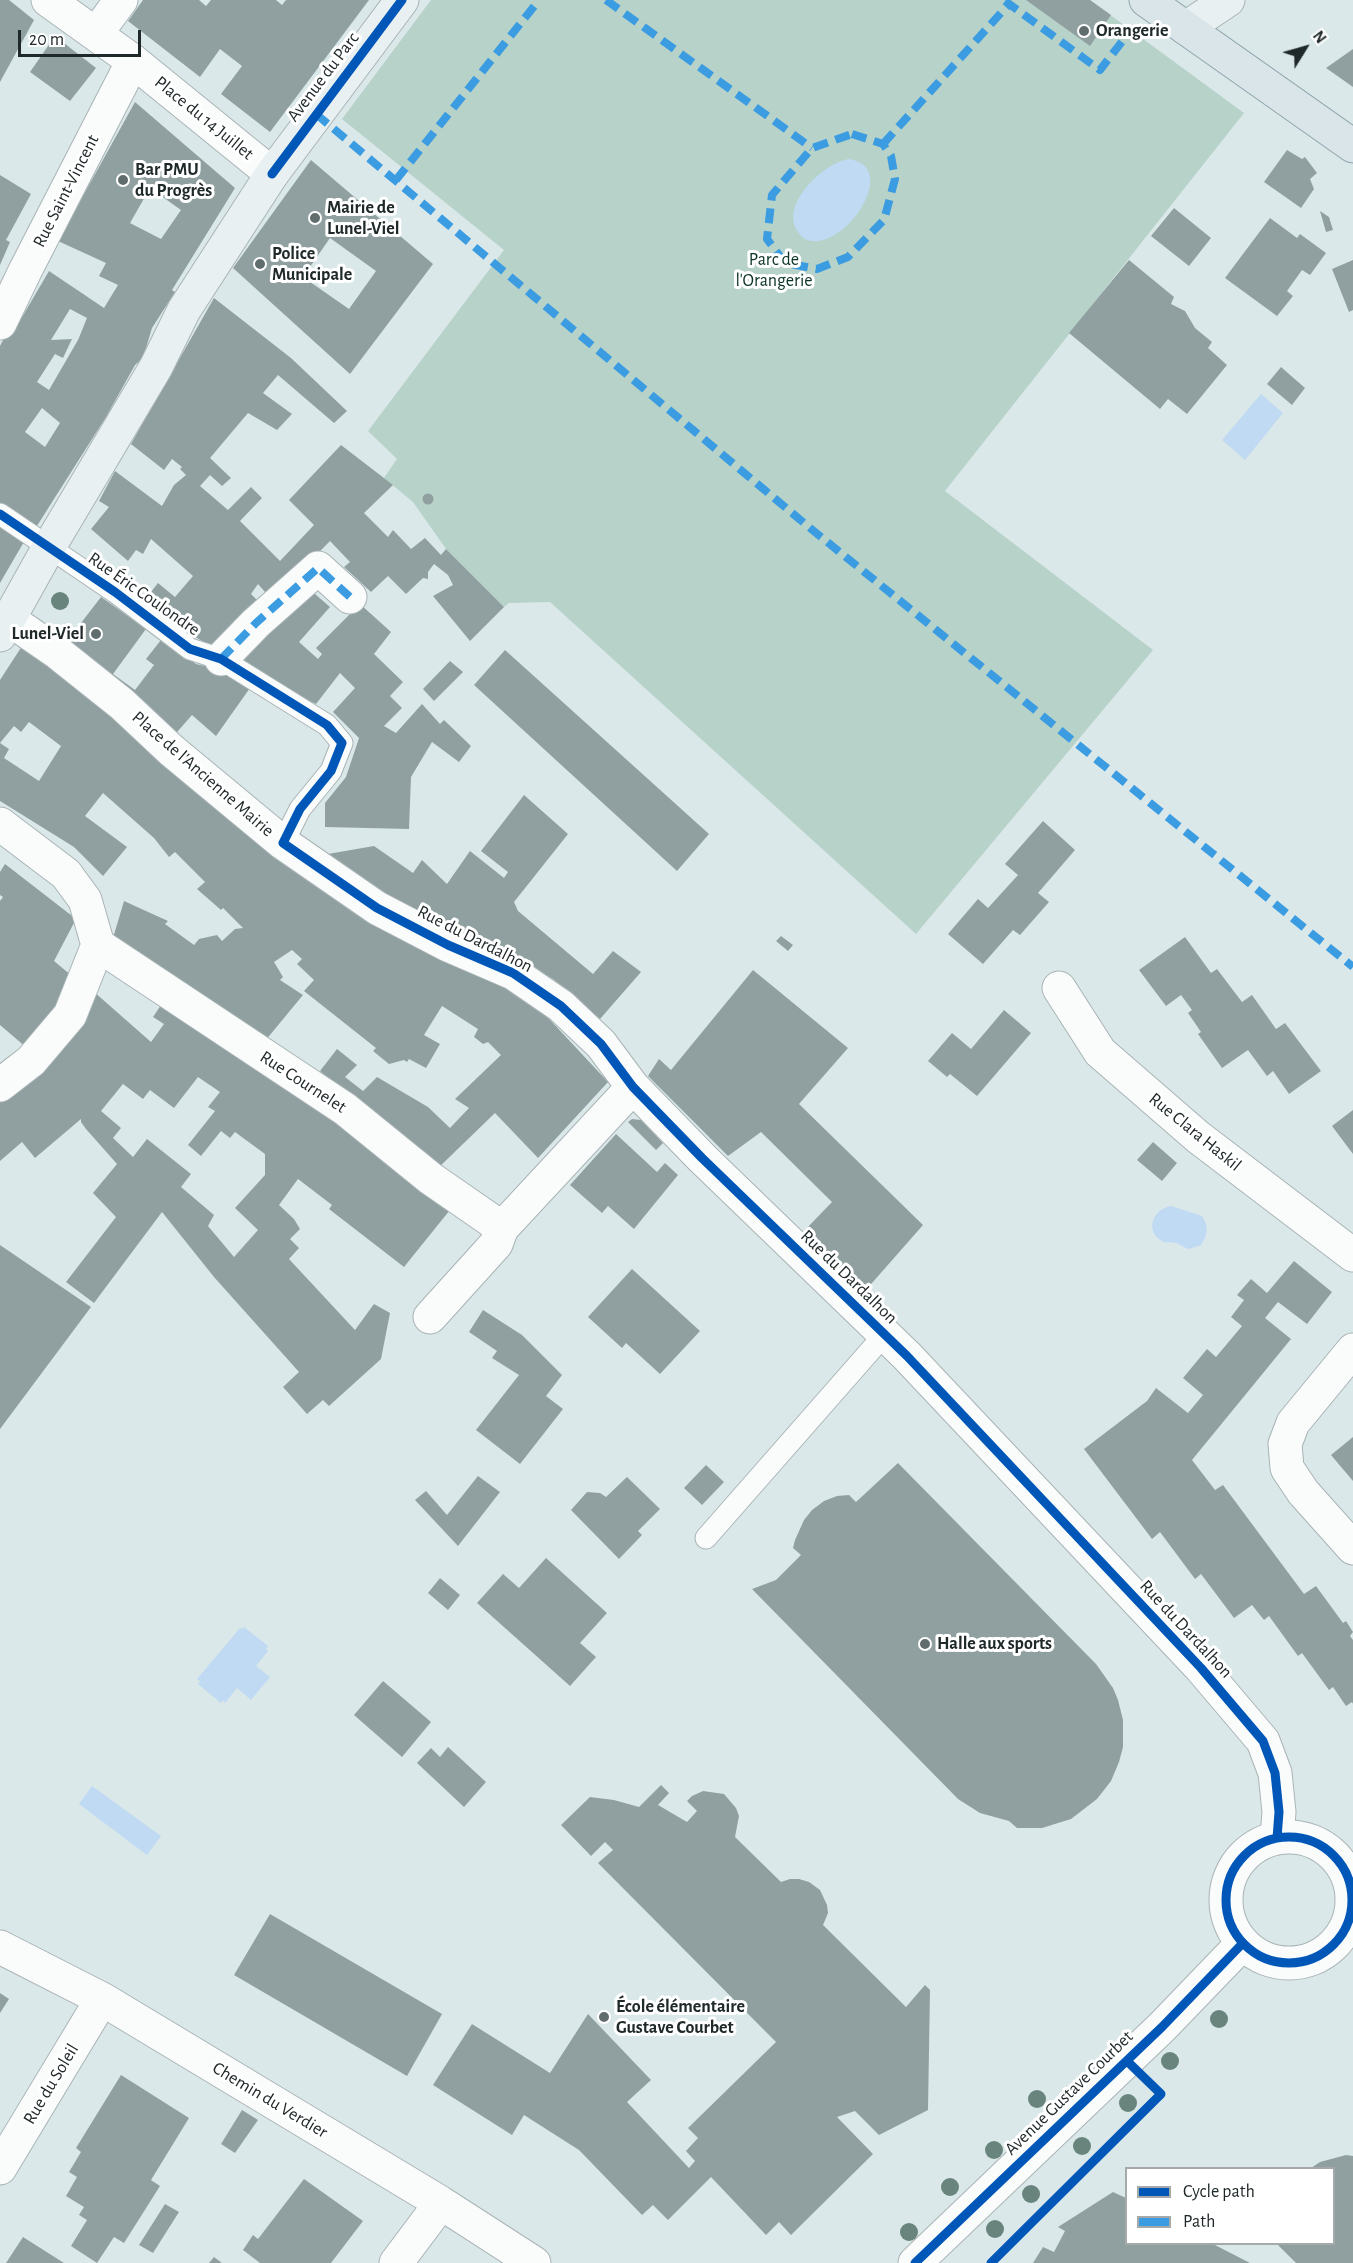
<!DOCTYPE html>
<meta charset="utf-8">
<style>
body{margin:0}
#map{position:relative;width:1353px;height:2263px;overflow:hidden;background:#dbe8ea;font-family:"Alegreya Sans",sans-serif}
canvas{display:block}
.legend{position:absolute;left:1125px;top:2167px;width:210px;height:78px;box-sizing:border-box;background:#fff;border:2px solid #a6a9aa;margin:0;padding:8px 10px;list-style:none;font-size:18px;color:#20292a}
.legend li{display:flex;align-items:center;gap:12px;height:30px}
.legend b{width:30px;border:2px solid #a6a9aa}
.north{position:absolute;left:1275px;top:18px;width:60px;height:60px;-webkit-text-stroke:4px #fff;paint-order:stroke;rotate:53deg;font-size:16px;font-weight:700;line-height:24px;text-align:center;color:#20292a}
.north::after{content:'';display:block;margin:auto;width:21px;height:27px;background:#20292a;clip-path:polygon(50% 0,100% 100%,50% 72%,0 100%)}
.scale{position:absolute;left:18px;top:30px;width:123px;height:27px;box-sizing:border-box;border:3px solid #20292a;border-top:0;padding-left:8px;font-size:18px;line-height:21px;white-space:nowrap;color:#20292a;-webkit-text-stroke:4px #fff;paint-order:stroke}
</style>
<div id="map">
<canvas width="1353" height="2263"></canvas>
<ul class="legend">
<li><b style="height:8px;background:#0057b8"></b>Cycle path</li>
<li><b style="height:8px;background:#3c9ce1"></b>Path</li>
</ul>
<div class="north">N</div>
<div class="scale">20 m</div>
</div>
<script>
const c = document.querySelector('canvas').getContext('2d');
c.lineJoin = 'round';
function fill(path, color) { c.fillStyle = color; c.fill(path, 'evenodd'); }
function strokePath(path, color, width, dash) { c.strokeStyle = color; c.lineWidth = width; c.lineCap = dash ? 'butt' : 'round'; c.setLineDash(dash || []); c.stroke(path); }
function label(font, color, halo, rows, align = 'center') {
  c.font = font + ' "Alegreya Sans",sans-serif'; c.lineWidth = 6; c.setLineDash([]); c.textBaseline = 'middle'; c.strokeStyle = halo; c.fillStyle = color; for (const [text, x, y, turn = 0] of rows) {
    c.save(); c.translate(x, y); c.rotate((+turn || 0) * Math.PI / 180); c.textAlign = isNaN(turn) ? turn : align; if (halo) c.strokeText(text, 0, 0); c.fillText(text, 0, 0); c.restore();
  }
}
fill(new Path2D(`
 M431,0h659l154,113 -299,378 208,159 -237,284 -366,-332 -41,1 -5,4 -58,-58 -33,-47 -29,-24 13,-19 -29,-28 136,-181 -162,-131z`), '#b7d2c8');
fill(new Path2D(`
 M849,159c51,8 -1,86 -36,82 -6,0 -11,-3 -15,-9 -19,-27 25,-69 51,-73z
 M1261,394l22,19 -38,47 -23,-20z
 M1171,1206l31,10c7,10 6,19 -1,29l-12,4c-5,-1 -9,-5 -13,-6 -5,-2 -9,1 -14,-2 -18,-10 -9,-32 9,-35z
 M244,1627l24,19 -2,3 2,2 -12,15 14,11 -19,23 -14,-12 -12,15 -2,-3 -2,3 -23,-19 2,-3 -3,-2 43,-51 2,1z
 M92,1786l69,50 -14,19 -68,-51z`), '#bfdaf2');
fill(new Path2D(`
 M0,0h9l25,20 -34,62z
 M143,0h56l7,6 5,-6h65l6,5 4,-5h83l-99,132 -49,-38 21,-28 -22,-17 -20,28 -72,-56z
 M1026,0h64l21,15 -21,31z
 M55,36l41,32 -26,33 -40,-29z
 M1353,49v38l-27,-19z
 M135,102l100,86 -63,102 3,2 -23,36 -9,30 -8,7 -29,52 -71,112 -35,-26v-157l10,-20 5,3 34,-58 55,37 14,-23 -19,-9 7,-13 -48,-22zM150,188l31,22 -20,29 -31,-16zM70,309l17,9 -9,22 -29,50 -12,-8 18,-28 8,4 9,-19 -21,1zM42,408l18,15 -15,24 -20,-15z
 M1287,150l15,9 3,-2 12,16 -7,6 4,10 -13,19 -37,-26z
 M311,160l122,104 -83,110 -117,-106zM330,238l46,33 -27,38 -46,-32z
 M0,175l31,19 -25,46 4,2 -10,23z
 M1174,208l37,30 -22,28 -38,-30z
 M1320,211l9,6 4,13 -7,2z
 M1270,218l27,20 3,-4 26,19 -16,22 -8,-5 -15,21 6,5 -16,20 -52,-38z
 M1129,260l45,37 -3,7 14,7 10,17 17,14 -4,6 19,17 -40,49 -19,-15 -8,10 -91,-76z
 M1353,260v50l-4,2 -17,-43z
 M214,298l77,60 56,53 -13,12 -56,-48 -15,18 29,21 -15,16 -29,-17 -38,45 21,20 -9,8 -12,-11 -10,11 28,24 23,-23 11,11 -22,23 40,40 34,-36 -25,-25 52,-55 52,40 -29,28 24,24 5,-7 18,19 14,-11 16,17 5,-6 58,58 -34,34 -37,-45 20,-11 -5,-10 -14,-11 -6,8v7l-5,-1 -17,16 -18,-18 -17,16 -27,-25 6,-5 -20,-21 -58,59 -14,-16 -7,10 13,13 -47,43 -35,-21 -16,-21 -16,-1 -6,-6 14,-18 17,14 18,-21 -42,-37 -8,15 -7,-4 -8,11 -37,-32 18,-22 -10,-6 16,-30 47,35 12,-21 12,-10 -6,-6 2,-2 -10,-8 -8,11 -33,-26z
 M1281,367l24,21 -13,17 -25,-21z
 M422.5 499a5.5 5.5 0 1 1 11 0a5.5 5.5 0 1 1-11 0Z
 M0,522l25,18 -25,43z
 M307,587l23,20 -31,35 19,17 4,-5 -6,-6 44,-44 31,28 -17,22 29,28 -13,14 12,12 -18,18 12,7 26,-29 18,20 4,-4 27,26 -12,16 -27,-20 -21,35 -2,52 -84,-2v-24l21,-26 13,-39 -26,-26 22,-24 -15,-15 -24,31 -23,-11 -56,-36z
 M101,597l45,32 -33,45 22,16 19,-25 -8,-6 15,-19 35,24 22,5 32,19 -34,48 -24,-21 -21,24 -107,-94z
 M24,643l478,341 36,23 70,75 -70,76 -43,-45 -61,59 -114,-101 17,-22 20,16 -12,12 18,14 14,-14 51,30 22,21 19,-20 -14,-9 46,-44 -13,-13 -5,2 -9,-7 4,-8 -36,-23 -18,29 16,9 -14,24 -17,-9 -2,3 -3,-2 -15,4 -16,-13 3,-3 -72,-57 10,-11 -17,-16 5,-5 -10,-9 -18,12 9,15 -3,3 23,15 -38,46 -152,-103 11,-37 44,20 -3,3 29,21 5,-6 18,-4 5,6 13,-12 8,-1 -20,-20 -2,2 -24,-21 8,-7 -30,-30 -6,5 -15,-19 -51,-45 -18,23 42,31 -24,29 -29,-29 -74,-46v-58l9,6 -5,9 35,23 22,-35 -32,-24 -8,10 -7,-6 -14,17v-63z
 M505,650l204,184 -32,37 -203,-186z
 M450,661l13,11 -29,29 -11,-12z
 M524,795l44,39 -54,68 4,9 75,63 20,-23 28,21 -41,47 -47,-40 -57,-32 -56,-19 -118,-73 52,-9 39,27 9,-13 25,24 23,-33 34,27 4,-6 -27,-21z
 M1043,821l32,29 -37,43 11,9 -29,33 -7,-5 -30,34 -35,-30 30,-35 10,9 30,-33 -13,-11z
 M5,864l71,55 -22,42 18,15 -9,31 -36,41 -27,-23v-124l3,-4 -3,-2v-23z
 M781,936l12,9 -5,6 -12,-10z
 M1185,937l26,36 6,-4 25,33 10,-7 24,34 9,-6 36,48 -32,23 -16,-23 -6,5 -19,-26 -26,18 -24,-34 3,-2 -13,-19 4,-3 -11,-15 -15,11 -27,-36z
 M753,970l95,78 -49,56 124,121 -58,66 -61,-60 28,-29 -71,-70 -33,24 -80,-80 11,-17 12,11z
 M93,991l58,51 13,-18 -11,-7 8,-12 129,79 164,121 -50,62 -75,-58 3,-4 -34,-26 -19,26 15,14 6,10 -10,10 9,9 -10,11 66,71 19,-26 16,9 -9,46 -52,47 -6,-6 -16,14 -24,-27 16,-15 -85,-95 -52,-65 -68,91 -28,-21 50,-65 -23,-24 24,-29 -31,-35 -5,-7v-3l-46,39 -13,-16 -22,19v-61zM198,1077l22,15 -12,15 7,4 -27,34 13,11 20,-25 9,7 5,-6 30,22v21l-30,33 23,22 -24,27 -26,-31 6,-11 -33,-28 10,-13 -44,-35 -14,18 -20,-19 8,-10 -20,-17 22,-27 20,15 7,-9 24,18z
 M1004,1010l27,23 -54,63 -27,-22 -3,3 -19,-16 24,-28 19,16z
 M1353,1110v44l-21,-28z
 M632,1119l9,1 22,23 -7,7 -28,-28z
 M616,1134l41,38 8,-9 13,12 -44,54 -26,-23 -6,7 -32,-28z
 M1153,1142l24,21 -15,18 -25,-21z
 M0,1245l91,62 -91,122z
 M1294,1261l38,31 -25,32 -29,-22 -13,16 26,21 -99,121 23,30 8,-5 81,109 12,-8 27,37 3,-2 7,11 -3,4 3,4v64l-1,-2 -6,4 -13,-19 -4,3 -27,-37 -4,3 -29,-40 -5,4 -12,-15 -18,13 -33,-44 -6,5 -35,-47 -8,7 -68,-90 63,-48 9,-13 32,25 15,-18 -20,-17 24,-29 9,8 26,-31 -11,-9 13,-17 -7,-5 14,-16 16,14z
 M632,1269l68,62 -40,43 -34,-31 -4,5 -34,-31z
 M483,1310l39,25 40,40 -16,21 17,13 -43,55 -44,-34 43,-55 -27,-17 5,-7 -28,-19z
 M1353,1437v44l-22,-26z
 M898,1463l198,201 17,24 5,12 5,20v27l-4,15 -8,19 -14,18 -26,20 -29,9h-25l-8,-7 -29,-8 -22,-14 -206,-210 24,-9 25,-25 -8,-7 2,-8 9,-20 8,-10 12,-9 13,-5 12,-1 7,7z
 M706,1465l18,17 -22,23 -18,-17z
 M478,1476l22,16 -42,54 -43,-46 11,-9 21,24z
 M627,1477l33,32 -22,22 4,4 -23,24 -48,-49 16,-18 13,1 6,4z
 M546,1558l61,55 -27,30 16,14 -26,29 -93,-83 26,-29 16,14z
 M440,1578l20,17 -12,15 -20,-17z
 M383,1681l48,41 -29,35 -48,-42z
 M448,1747l38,35 -22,25 -47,-44 14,-15 9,9z
 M661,1785l8,8 -11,12 29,17 10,-11 -10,-10 5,-5 11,-5 21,3 12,14 3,8 -4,21 46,45 9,-3h9l10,3 11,8 7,15 1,8 -5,12 83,82 19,-22 5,5 -2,120 -49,25 -24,-24 -18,6 36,37 -82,81 -12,-13 -13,13 -55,-58 -43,43 -15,-15 -11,10 -63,-65 -55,-35 -12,20 -79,-50 39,-61 78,49 38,-59 63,66 -24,22 62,66 6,-7 -9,-10 12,-13 -10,-10 88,-86 -178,-179 15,-13 -8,-8 -14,14 -30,-31 29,-28 24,3 25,7z
 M270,1914l172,100 -35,62 -173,-101z
 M0,1993l9,6 -9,14z
 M121,2075l68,43 -38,62 9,6 -36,57 -10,-6 -17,26 -26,-17 16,-26 -8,-5 5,-8 -18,-11 11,-19 -8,-5 12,-20 -5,-4z
 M242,2110l16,10 -23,33 -14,-9z
 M1346,2155l7,1v107h-57l-19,-19h57v-76h-23l9,-6z
 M304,2179l59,42 -32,42h-71l-17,-13 10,-15 5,4z
 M1113,2192l13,6v46h87l37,19h-217l10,-16 11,5 11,-21 -7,-4z
 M165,2204l14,8 -26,41 -14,-8z
 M23,2237l41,26h-58z
 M214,2257l8,6h-13z`), '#90a0a0');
const lane = new Path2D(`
 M0,514l115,78 75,57 31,10 106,66 15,18 -11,28 -31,38 -17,34
 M706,1538l179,-204`);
const street = new Path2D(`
 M48,0l85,61 139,113
 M96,34l25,-34
 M0,323l25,-52 108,-210
 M10,620l48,33 64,51 49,46 112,93 94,65 71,37 65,28 48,33 40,38 32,43 69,71 205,198 294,312 62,73 12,32 4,39 -2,26
 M221,659l35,-36 62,-55 32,29
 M0,824l66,50 19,26 13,45
 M98,945l247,164 85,69 72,50 131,-141
 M1059,988l41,64 98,85 155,118
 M0,1085l31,-24 39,-46 28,-70
 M430,1317l66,-73 6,-16
 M1353,1350l-60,73 -8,21 2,24 16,24 50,56
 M1226 1900a63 63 0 1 1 126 0a63 63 0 1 1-126 0Z
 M0,1947l102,52 339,204 93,60
 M0,2168l102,-169
 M396,2263l45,-60
 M915,2263l247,-236 80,-83`);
const secondary = new Path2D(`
 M1186,28l42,-28
 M0,635l49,-88 107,-180 28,-57 88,-136 130,-174`);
const primary = new Path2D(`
 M1146,0l207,146`);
strokePath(lane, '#a9b3b5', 23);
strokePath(street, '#a9b3b5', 35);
strokePath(secondary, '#a9b3b5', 35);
strokePath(primary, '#8da5ac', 35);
strokePath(lane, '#fafcfc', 21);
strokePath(street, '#fafcfc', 33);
strokePath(secondary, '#e9f0f2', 33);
strokePath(primary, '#dae5e9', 33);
strokePath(new Path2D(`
 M606,0l206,148
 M1005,1l95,69 31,-40
 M316,114l494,414 543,439
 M852,134l31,10 8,12 4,23 -11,41 -36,37 -31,12 -32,-6 -18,-24 5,-44 40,-47z
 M883,144l126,-140
 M396,180l143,-180
 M221,659l35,-36 62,-55 32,29`), '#3c9ce1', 8, [15, 8]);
strokePath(new Path2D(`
 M272,174l130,-174
 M0,514l115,78 75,57 31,10 106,66 15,18 -11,28 -31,38 -17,34 94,65 71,37 65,28 48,33 40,38 32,43 69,71 205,198 294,312 62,73 12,32 4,39 -2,26
 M1226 1900a63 63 0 1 1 126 0a63 63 0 1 1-126 0Z
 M915,2263l247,-236 80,-83
 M991,2263l170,-169 -34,-33`), '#0057b8', 9);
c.fillStyle = '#69847d';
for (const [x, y] of [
 [60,601],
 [1219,2019],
 [1170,2061],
 [1037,2099],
 [1128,2103],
 [1082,2146],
 [994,2150],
 [950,2187],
 [1031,2194],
 [995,2229],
 [909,2232]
]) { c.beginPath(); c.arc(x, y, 9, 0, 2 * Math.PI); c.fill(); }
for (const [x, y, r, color] of [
 [1084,31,6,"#616c6d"],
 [123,180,6,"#616c6d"],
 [315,218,6,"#616c6d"],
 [260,264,6,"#616c6d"],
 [96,634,6,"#616c6d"],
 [925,1644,6,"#616c6d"],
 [604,2017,6,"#616c6d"]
]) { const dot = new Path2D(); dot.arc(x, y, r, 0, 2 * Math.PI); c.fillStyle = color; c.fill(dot); strokePath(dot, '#fff', 2); }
label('bold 18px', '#20292a', '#fff', [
 ["Orangerie",1096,31],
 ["Bar PMU",135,170],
 ["du Progrès",135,191],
 ["Mairie de",327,208],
 ["Lunel-Viel",327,229],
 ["Police",272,254],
 ["Municipale",272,275],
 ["Lunel-Viel",84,634,"right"],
 ["Halle aux sports",937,1644],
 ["École élémentaire",616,2007],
 ["Gustave Courbet",616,2028]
], 'left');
label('18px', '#20292a', '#fff', [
 ["Avenue du Parc",323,77,-53],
 ["Place du 14 Juillet",204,118,39],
 ["Rue Saint-Vincent",66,191,-63],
 ["Rue Éric Coulondre",144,594,35],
 ["Place de l'Ancienne Mairie",203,774,41],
 ["Rue du Dardalhon",475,939,27],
 ["Rue Cournelet",303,1082,33],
 ["Rue Clara Haskil",1195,1132,39],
 ["Rue du Dardalhon",849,1277,44],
 ["Rue du Dardalhon",1186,1629,47],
 ["Rue du Soleil",51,2084,-59],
 ["Avenue Gustave Courbet",1069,2093,-44],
 ["Chemin du Verdier",270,2100,31]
]);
label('18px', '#0b3323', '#fff', [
 ["Parc de",774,260],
 ["l'Orangerie",774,281]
]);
</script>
